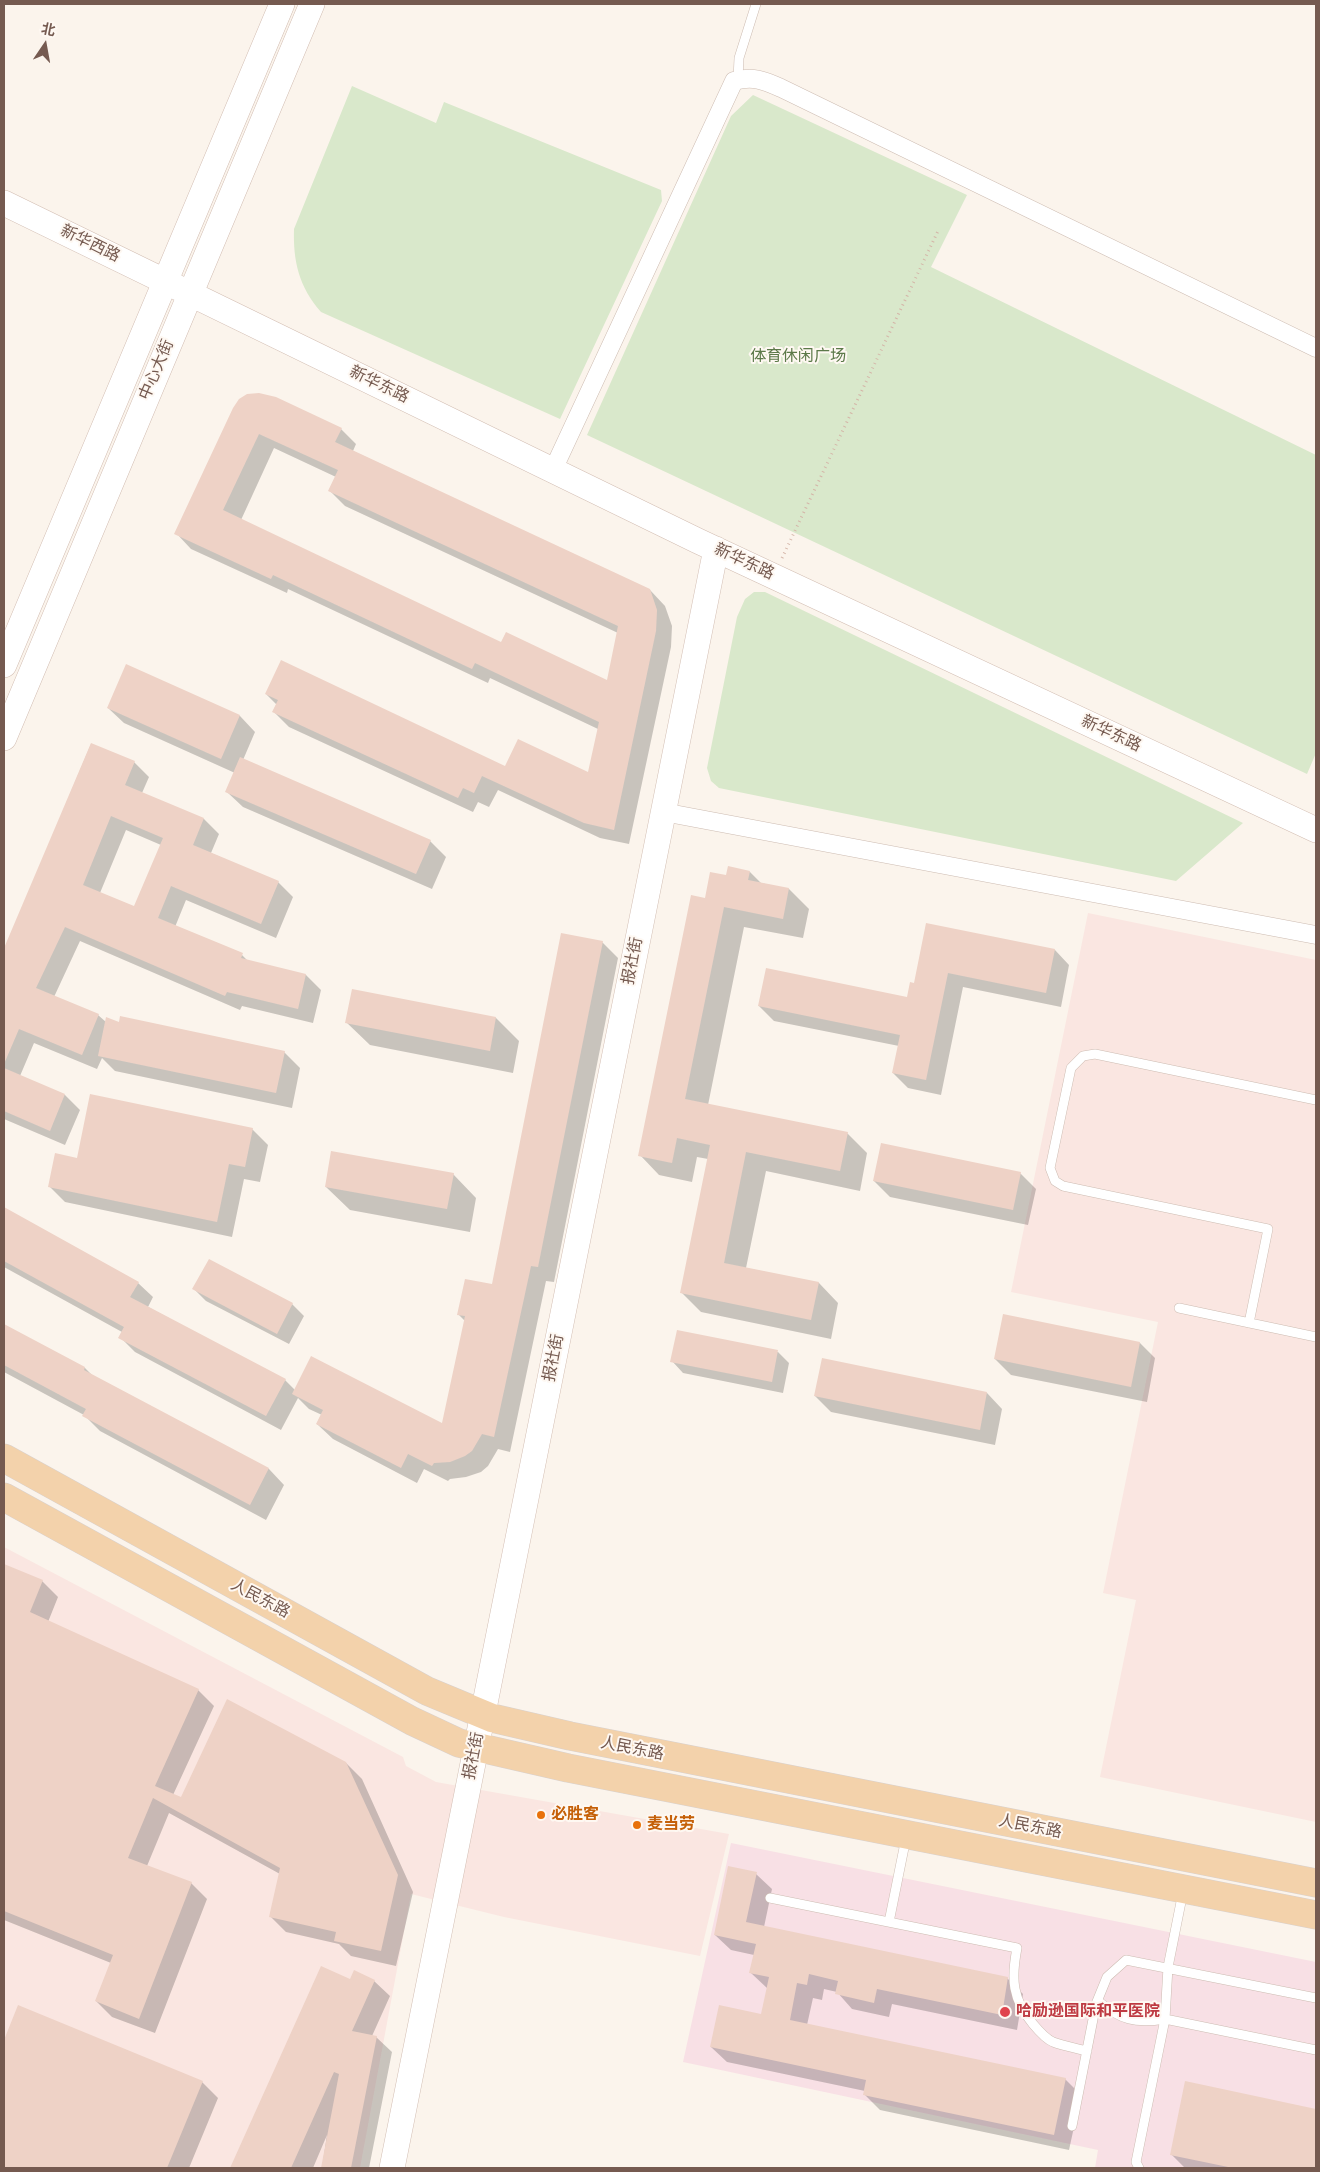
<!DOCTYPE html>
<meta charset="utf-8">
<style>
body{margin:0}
#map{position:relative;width:1320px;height:2172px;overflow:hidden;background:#fbf4ec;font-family:"Varela Round","Noto Sans SC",sans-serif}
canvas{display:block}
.frame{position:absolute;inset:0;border:5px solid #755a50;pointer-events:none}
.north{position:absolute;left:20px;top:20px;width:50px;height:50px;-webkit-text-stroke:4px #fef8f2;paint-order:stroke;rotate:12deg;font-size:14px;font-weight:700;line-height:20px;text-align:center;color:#755a50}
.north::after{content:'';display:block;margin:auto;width:18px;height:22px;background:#755a50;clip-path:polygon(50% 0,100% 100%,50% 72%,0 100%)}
</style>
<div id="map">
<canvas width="1320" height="2172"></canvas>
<div class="frame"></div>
<div class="north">北</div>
</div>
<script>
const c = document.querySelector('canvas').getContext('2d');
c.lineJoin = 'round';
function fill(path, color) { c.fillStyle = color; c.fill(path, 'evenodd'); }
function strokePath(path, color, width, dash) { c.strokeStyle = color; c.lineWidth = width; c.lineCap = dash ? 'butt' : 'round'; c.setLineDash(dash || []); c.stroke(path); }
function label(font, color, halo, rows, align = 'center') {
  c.font = font + ' "Varela Round","Noto Sans SC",sans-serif'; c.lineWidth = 4; c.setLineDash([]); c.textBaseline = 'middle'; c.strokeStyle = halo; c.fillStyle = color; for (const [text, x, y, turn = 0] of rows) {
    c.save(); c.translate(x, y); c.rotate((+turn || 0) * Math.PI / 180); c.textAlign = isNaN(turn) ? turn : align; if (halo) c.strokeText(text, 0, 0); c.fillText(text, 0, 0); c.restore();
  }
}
fill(new Path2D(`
 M1088,913l228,47v862l-216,-45 36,-177 -33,-7 55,-271 -147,-30z
 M4,1547l399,210 3,9 30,16 293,52 -29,122 -196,-39 -93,-23 -51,274h-356z`), '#fae6e1');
fill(new Path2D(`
 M731,1843l585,119v206h-221l3,-18 -415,-88z`), '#f8e0e5');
fill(new Path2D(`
 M352,86l84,37 8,-21 217,88 1,11 -102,218 -239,-107c-22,-25 -28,-51 -27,-83z
 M753,95l214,100 -36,72 385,188v298l-9,21 -720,-339 144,-319z
 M754,592h11l478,231 -67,58 -457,-93 -8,-7 -4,-13 30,-151 8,-18z`), '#d9e8cb');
fill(new Path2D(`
 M240,400l101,29 15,15 -3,7 297,139 15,16 7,20 -1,21 -42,197 -29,-6 -102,-48 -9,17 -11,-5 -5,10 -184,-85 -15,-15 3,-7 -11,-11 240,74 83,6 9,-45 -108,-51 -2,5 -200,-94 -1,4 -96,-44 -15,-16zM274,448l62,29 -7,13 16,16 273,127 -10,49 -106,-38 -261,-124z
 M127,666l113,50 15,16 -12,28 187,81 16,16 -14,32 -189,-82 -16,-15 8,-19 -111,-50 -16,-15z
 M91,744l43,18 15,15 -7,16 62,26 15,15 -8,19 67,29 15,15 -17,41 -90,-38 -11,27 67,28 7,7 57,13 15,15 -8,33 -71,-17 -2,4 -160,-69 -26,56 44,18 8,7 178,30 16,16 -8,40 -177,-37 -13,-13 -5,11 -63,-26 -14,33 45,19 15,15 -15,35 -61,-26v-168zM126,830l35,15 -26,63 -35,-15z
 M750,872l11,11 28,6 20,20 -6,29 -59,-11 -36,178 139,28 20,20 -7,38 -94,-20 -20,97 73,15 19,20 -7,36 -130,-27 -20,-20 27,-133 -11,-2 -5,25 -33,-7 -19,-20 66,-256 21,-22z
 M927,924l128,26 14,15 -8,42 -98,-20 -22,108 -33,-7 -15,-15 6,-27 -125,-25 -15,-15 149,-8 7,-13z
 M602,942l16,16 -64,324 -8,-1 -36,171 -12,-3 -10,17 -7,6 -15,5 -16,2 -2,2 -24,-12 -7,14 -84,-44 -16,-15 5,-9 -13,-6 -11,-11 -17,32 -146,-78 -15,-15 2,-5 -118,-65v-58l134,74 15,14 -5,10 137,73 10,10 148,35 22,-104 -7,-7 35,-28z
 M353,990l143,28 23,23 -6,32 -143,-28 -24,-23z
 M252,1129l16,16 -8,37 -16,-3 -12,58 -167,-35 -16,-16 29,-27z
 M1020,1173l16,16 -8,36 -138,-28 -16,-16z
 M453,1174l23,24 -6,34 -120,-22 -24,-23z
 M194,1289l98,15 12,12 -15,28 -83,-43z
 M4,1325l81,43 9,9 175,92 15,16 -18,35 -166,-89 -16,-16 -80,-43z
 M1140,1343l15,15 -8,44 -136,-27 -16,-16z
 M778,1352l11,11 -6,30 -100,-20 -11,-12z
 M987,1393l15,16 -7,36 -164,-33 -16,-16z
 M4,1565l38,16 16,16 -10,25 150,68 16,16 -41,89 9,3 164,-35 16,16 51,113 -17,74 -45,-10 -12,-12 -53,-12 -15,-15 9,-43 -111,-61 -22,53 44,17 16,16 -52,134 -43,-16 -16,-16 15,-38 -107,-43z
 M756,1874l16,15 -8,38 243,51 16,16 -6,36 -125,-26 -3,13 -37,-8 -15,-17 -13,-3 -2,11 -9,-2 -6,27 258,54 16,16 -12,55 -189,-40 -16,-16 1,-3 -138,-29 -16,-15 51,-32 6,-26 -17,-16 3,-18 -23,-5 -16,-15z
 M322,1968l29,13h23l16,15 -18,40 4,1 16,15 -23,116h-47l5,-33 -14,33h-82z
 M19,2007l183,75 16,16 -29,70h-185v-125z
 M1186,2083l130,27v58h-131l-14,-14z`), '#0003');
fill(new Path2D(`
 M259,393l17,4 66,31 -7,14 315,147 7,21 -1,21 -42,199 -30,-7 -102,-47 -8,17 -11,-5 -5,10 -186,-86 6,-12 -13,-6 16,-34 224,106 13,-27 70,33 11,-50 -124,-59 -3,6 -199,-94 -2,4 -97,-45 59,-126 6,-9 8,-5zM259,434l79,36 -10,21 290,135 -11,54 -101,-48 -5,10 -278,-132z
 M126,664l114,51 -19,44 -114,-51z
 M91,743l44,18 -10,24 79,33 -11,27 86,36 -18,43 -90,-38 -13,32 85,35 -2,5 65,16 -8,35 -71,-17 -2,4 -160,-69 -29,61 63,26 -17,41 -63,-26 -15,35v-116zM111,816l52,22 -29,68 -51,-21z
 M240,757l191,83 -15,34 -191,-82z
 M728,866l22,5 -2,9 41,8 -6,31 -59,-12 -39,192 163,33 -8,39 -94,-19 -22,111 95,19 -8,38 -131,-27 30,-148 -33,-7 -5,25 -34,-7 53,-261 14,3 5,-26 16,3z
 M926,923l129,26 -9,44 -98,-20 -22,107 -34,-7 8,-38 -142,-29 8,-38 141,29 3,-15 4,1z
 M561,933l42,8 -65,326 -7,-1 -37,171 -12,-3 -10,17 -7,5 -15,6 -16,1 -2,3 -24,-12 -7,14 -85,-44 7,-14 -31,-16 19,-38 131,67 23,-107 -8,-1 8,-36 27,5z
 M352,989l144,28 -6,34 -145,-28z
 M120,1016l165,35 -9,42 -178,-37 8,-39 13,5z
 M4,1068l61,26 -15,37 -46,-20z
 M90,1094l163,34 -8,39 -16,-3 -12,58 -169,-35 7,-34 22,5z
 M881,1143l140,29 -8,38 -140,-29z
 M331,1151l123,22 -7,36 -122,-22z
 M4,1207l135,75 -9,15 156,82 -20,37 -148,-78 6,-11 -120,-66z
 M209,1259l84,44 -16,31 -85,-45z
 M1003,1314l137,28 -9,45 -137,-28z
 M4,1324l81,43 -1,3 185,98 -19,37 -168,-89 4,-7 -82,-44z
 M677,1330l101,20 -6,32 -102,-20z
 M822,1358l165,34 -7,38 -166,-34z
 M4,1564l39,16 -13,32 169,77 -44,97 26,11 46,-98 119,63 52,113 -17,76 -47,-10 2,-9 -67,-15 11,-49 -127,-70 -25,60 64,24 -53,137 -44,-18 18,-46 -109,-44z
 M728,1866l29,6 -11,50 262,55 -6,38 -125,-26 -3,14 -39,-9 3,-13 -29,-7 -2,11 -10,-2 -7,37 276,58 -12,57 -191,-40 3,-15 -156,-33 9,-42 42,9 8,-37 -20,-4 7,-29 -42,-9z
 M321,1966l29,13 4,-9 21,10 -23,51 25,5 -26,132h-30l18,-94 -5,-2 -43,96h-61z
 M18,2005l185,76 -36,87h-163v-128z
 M1185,2081l131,28v59h-83l-63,-13z`), '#eed2c6');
const lane = new Path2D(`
 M738,79l1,-21 17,-54
 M1179,1308l137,29
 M1249,1323l19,-94 -205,-43 -8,-5 -5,-13 21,-100 12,-12 12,-2 221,46
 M770,1898l247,50c-6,31 -5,51 16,76 5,6 13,15 20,18 11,4 23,6 34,9
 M889,1922l17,-84
 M1098,2001c23,19 37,23 67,18l151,31
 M1072,2126l24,-122 11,-27 19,-17 190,38
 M1139,2168l-3,-6 29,-143 3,-52 15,-75`);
const street = new Path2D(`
 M553,470l181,-389c19,-5 29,-1 47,7l535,260
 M663,812l653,123`);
const secondary = new Path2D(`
 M4,203l694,338 618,289
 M4,665l278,-661
 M4,738l308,-734
 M392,2168l324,-1619`);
const primary = new Path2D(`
 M4,1458l423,233 65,27 78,18 746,147
 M4,1497l408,224 47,22 109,25 748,147`);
strokePath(lane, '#cdbcb2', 10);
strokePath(street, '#cdbcb2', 19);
strokePath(secondary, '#d2bdb2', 26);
strokePath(primary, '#d8d1ce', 29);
strokePath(new Path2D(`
 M782,558l157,-329`), '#d4b5a8', 3, [1, 4]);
strokePath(lane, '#fff', 9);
strokePath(street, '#fff', 18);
strokePath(secondary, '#fff', 25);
strokePath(primary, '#f3d2ab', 28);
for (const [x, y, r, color] of [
 [541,1815,5,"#e8710a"],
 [637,1825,5,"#e8710a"],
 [1005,2012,6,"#e0444e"]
]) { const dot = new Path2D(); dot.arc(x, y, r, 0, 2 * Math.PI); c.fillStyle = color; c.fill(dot); strokePath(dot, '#fef8f2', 2); }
label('16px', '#755a50', '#fef8f2', [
 ["新华西路",90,244,26],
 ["中心大街",157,370,-67],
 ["新华东路",379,385,26],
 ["新华东路",744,562,25],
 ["新华东路",1111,734,25],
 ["报社街",633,961,-79],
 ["报社街",554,1358,-79],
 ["人民东路",260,1599,28],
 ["人民东路",632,1749,11],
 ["报社街",474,1756,-79],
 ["人民东路",1030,1827,11]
]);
label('16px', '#5c7949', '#fef8f2', [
 ["体育休闲广场",798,357]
]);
label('bold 16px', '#c56008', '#fef8f2', [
 ["必胜客",551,1815],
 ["麦当劳",647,1825]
], 'left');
label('bold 16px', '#be3a42', '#fef8f2', [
 ["哈励逊国际和平医院",1016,2012]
], 'left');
</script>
